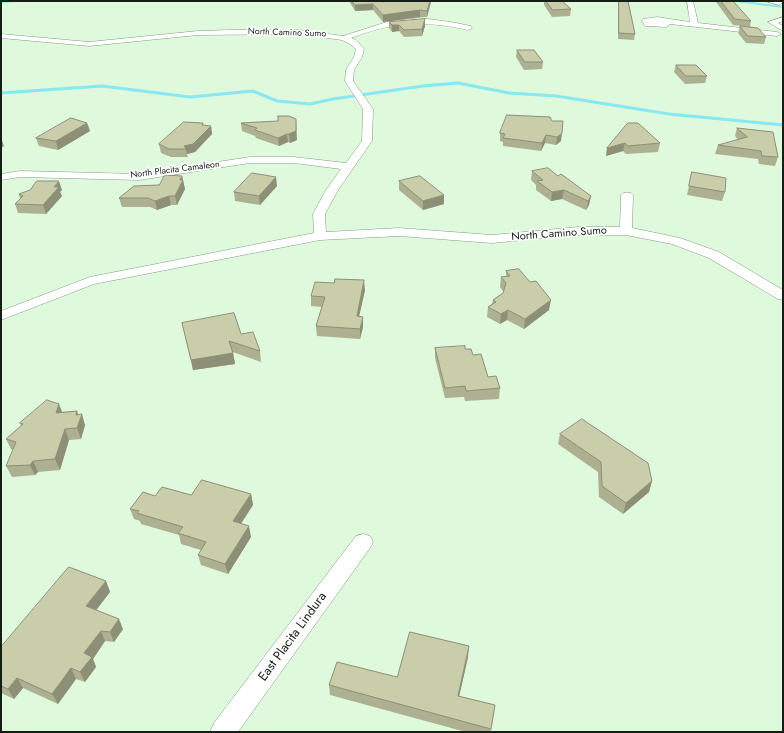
<!DOCTYPE html>
<style>
body{margin:0}
#map{position:relative;width:784px;height:733px;overflow:hidden;background:#def9db;font-family:Jost,sans-serif}
canvas{display:block}
.frame{position:absolute;inset:0;border:2px solid #161f15;pointer-events:none}
</style>
<div id="map">
<canvas width="784" height="733"></canvas>
<div class="frame"></div>
</div>
<script>
const c = document.querySelector('canvas').getContext('2d');
c.lineJoin = 'round';
function strokePath(path, color, width, dash) { c.strokeStyle = color; c.lineWidth = width; c.lineCap = dash ? 'butt' : 'round'; c.setLineDash(dash || []); c.stroke(path); }
function fill(path, color) { c.fillStyle = color; c.fill(path, 'evenodd'); }
function label(font, color, halo, rows, align = 'center') {
  c.font = font + ' Jost,sans-serif'; c.lineWidth = 3.5; c.setLineDash([]); c.textBaseline = 'middle'; c.strokeStyle = halo; c.fillStyle = color; for (const [text, x, y, turn = 0] of rows) {
    c.save(); c.translate(x, y); c.rotate((+turn || 0) * Math.PI / 180); c.textAlign = isNaN(turn) ? turn : align; if (halo) c.strokeText(text, 0, 0); c.fillText(text, 0, 0); c.restore();
  }
}
strokePath(new Path2D(`
 M736,1l47,6
 M1,2l16,-1`), '#8ae8f2', 2);
strokePath(new Path2D(`
 M1,93l101,-7 88,11 63,-6 24,10 33,3 23,-5 90,-13 35,-3 51,10 47,3 113,18 114,11`), '#8ae8f2', 3);
const minor = new Path2D(`
 M687,1h6l5,22 79,9 4,2 -4,2 -107,-12 -4,3 -18,-1h-3l-3,-5 1,-2 14,-2 33,5z
 M765,1h16l1,2 -3,2z
 M783,17v4l-5,2 5,3v5l-15,-9z
 M420,18l31,4 20,4 1,2 -4,2c-43,-10 -76,-8 -117,8l5,2 8,9 -2,8 -8,13 -1,11 20,28 -1,32 -34,49 -13,24 1,18 73,-4 93,7 86,-8h42l1,-32 2,-2h8l2,2 -1,33 48,10 39,14 64,38v10l-5,-1 -69,-41 -37,-14 -46,-9h-48l-86,8 -93,-7 -79,4 -226,44 -93,36v-9l89,-34 224,-44 -1,-19 13,-24 15,-21 -47,-6h-44l-111,17 -119,-3 -19,3v-6l19,-3 119,3 111,-17h44l52,6 16,-22 1,-32 -18,-28 1,-11 8,-13 2,-8 -6,-5 -8,-4 -43,-6 -101,1 -109,11 -88,-8v-4l88,8 109,-11 32,-1h69l44,6 47,-15z
 M363,534l7,2 3,6 -3,6 -132,184h-28l4,-9 142,-187z`);
strokePath(minor, '#829c81', 1);
fill(minor, '#fff');
fill(new Path2D(`
 M349,1h82l-4,16h-7l-37,5 -10,-12 -18,1z
 M544,1h18l9,8 -1,7 -18,1 -8,-12z
 M618,1h10l7,33 -1,6 -16,-1z
 M716,1h17l18,20 -1,6 -17,-2 -17,-23z
 M389,22l36,4 -3,10 -18,1 -5,-6 -7,1 -3,-4z
 M740,26l26,11 -2,7 -18,-1 -8,-10z
 M517,50l26,12 -1,7 -18,1 -8,-13z
 M676,65l31,11 -2,7 -20,1 -11,-12z
 M550,117l11,24 -5,4 -11,-2 -4,8 -38,-5v-4l-3,-1v-8z
 M278,121l19,19 -7,3 -2,-1 -9,4 -23,-8 -1,-2 -13,-5 -1,-8z
 M87,123l3,8 -32,19 -19,-4 -3,-8z
 M203,123l1,3h7l1,8 -17,18 -8,2 1,3h-17l-10,-4 -2,-9z
 M628,123l32,20 -2,9 -32,2 -3,-3 -17,5z
 M737,128l41,29 -3,9 -16,-2 -1,-5 -43,-5 3,-9 20,-5 -3,-4z
 M532,171l26,5 33,20 -2,9 -3,5 -24,-11 -11,2 -15,-11v-5l-5,-5z
 M692,172l33,20 -3,9 -35,-6z
 M182,176l3,13 -8,16h-6l-14,5 -7,-3h-28l-3,-9 40,-13z
 M399,181l45,23 -21,6 -24,-20z
 M277,186l-17,19 -25,-4 -1,-9z
 M62,190l-2,2 2,4 -16,18 -28,-1 -3,-9 5,-5 -1,-5z
 M506,271l43,39 -25,19 -17,-9 -7,4 -13,-7 1,-10 4,-3 1,-4 10,-7v-2l-3,-4 1,-10 5,-1z
 M365,290l-6,26 4,11 -3,12 -43,-3 -1,-10 6,-19 -11,-1v-10z
 M182,323l59,11 19,17 1,11 -28,-10 2,12 -42,6z
 M435,348l30,1 8,6 15,22 12,11 -1,11 -34,2 -1,-4 -19,1 -10,-40z
 M77,411l1,4 7,10 -4,14 -12,1 -9,30 -22,2 -3,3 -23,2 -6,-11 7,-16 -2,-1 -5,-10 15,-13 -1,-3 42,-11z
 M560,434l92,47 -3,11 -26,22 -24,-17 -1,-25 -40,-28z
 M251,494l2,11 -12,19 10,13 -23,37 -27,-9 -3,-10 3,-5 -20,-6 -2,-9 -38,-11 -1,-3 -6,-2 -4,-10 25,-13z
 M106,581l4,11 -14,18 27,19 -9,13 -9,-1 -12,18 3,8 -11,15 -9,-3 -18,25 -35,-16 -9,11 -13,-6v-46z
 M468,657l-9,39 36,9 -4,27h-25l-136,-37 -1,-10 68,-8z`), '#adb091');
fill(new Path2D(`
 M430,1h1v1l-4,15v-6z
 M373,4v6l-18,1v-6z
 M420,10v7l-37,5v-7z
 M425,19v7l-3,10v-7z
 M392,25h7v6l-7,1z
 M296,119l1,21 -7,3 -1,-9z
 M87,123l3,8 -32,19 -2,-9z
 M211,126l1,8 -17,18 -8,2 -1,-5 -2,-3z
 M562,133l-1,8 -5,4 1,-8z
 M287,134l1,8 -9,4 -1,-8z
 M546,135l-1,8 -4,8 1,-8z
 M1,138l3,8 -3,2z
 M625,143l-2,8 -17,5 1,-8z
 M182,176l3,13 -8,16 -2,-9 5,-16z
 M276,177l1,9 -17,19 -1,-9z
 M59,181l3,9 -2,2 2,4 -16,18 -3,-9 11,-18z
 M564,190l-2,9 -11,2 1,-9z
 M444,195v9l-21,6v-9z
 M169,196l2,9 -14,5 -2,-9z
 M591,196l-2,9 -3,5 2,-9z
 M364,280l1,10 -8,36v-10z
 M551,300l-2,10 -25,19 1,-10z
 M508,310l-1,10 -7,4 1,-10z
 M363,317v10l-3,12v-10z
 M233,353l2,11 -42,6 -2,-10z
 M59,404l4,10 -7,-1z
 M77,411l3,9 2,-6 3,11 -4,14 -4,-11 -1,-13z
 M65,429l4,11 -9,30 -5,-11z
 M33,461l5,11 -3,3 -5,-10z
 M652,481l-3,11 -26,22 3,-11z
 M251,494l2,11 -18,27 -2,-11z
 M249,526l2,11 -23,37 -3,-10z
 M106,581l4,11 -19,25 -5,-11z
 M119,619l4,10 -9,13 -4,-10z
 M101,631l4,10 -12,18 3,8 -11,15 -5,-10 4,-19z
 M469,646l-1,11 -11,49 1,-10z
 M71,668l5,11 -18,25 -6,-10z
 M17,678l6,10 -9,11 -6,-10z`), '#8d9076');
const building = new Path2D(`
 M352,1h78l-3,10 -7,-1 -37,5 -10,-11 -18,1z
 M546,1h16l9,8 -18,1z
 M619,1h9l7,33 -16,-1z
 M721,1h12l18,20 -16,-2z
 M425,19l-3,10 -18,1 -5,-5h-7l-3,-3z
 M740,26l18,2 8,9 -18,-1z
 M517,50h17l9,12h-18z
 M676,65h20l11,11h-21z
 M507,115l43,2 2,4h11l-1,12 -5,4 -11,-2 -4,8 -39,-5 2,-4 -5,-1z
 M278,116h11l7,3v12l-7,3h-2l-9,4 -23,-8 2,-2 -16,-5 37,-2z
 M71,118l16,5 -31,18 -20,-3z
 M184,122l19,1 -1,2 9,1 -18,18 -9,2 2,3h-17l-10,-5z
 M628,123h10l22,20 -32,3 -3,-3 -18,5z
 M737,128l36,4 5,25 -16,-1 -1,-5 -43,-6 29,-8z
 M548,168l10,8 3,-2 30,22 -3,5 -24,-11 -12,2 -15,-11 6,-1 -11,-9z
 M692,172l34,6 -1,14 -36,-6z
 M252,173l24,4 -17,19 -25,-4z
 M165,175l17,1 -2,4h3l-8,16h-6l-14,5 -7,-3h-29l15,-12 25,-1z
 M420,176l24,19 -21,6 -24,-20z
 M37,181h22l-5,6h5l-16,18 -28,-1 8,-8 -4,-2 11,-4z
 M519,269l11,13 6,-1 15,19 -26,19 -17,-9 -7,4 -13,-7 8,-5 -3,-2 10,-7 3,-10 -5,-6 9,-1 -4,-5z
 M335,279l29,1 -7,36 6,1 -3,12 -44,-3 9,-29 -14,-1 4,-14 19,1z
 M234,313l7,21 12,-2 7,19 -31,-10 4,12 -42,7 -9,-37z
 M465,346v3h6l2,6 8,-1 7,23 8,-1 4,12 -34,3 -1,-5 -20,2 -10,-40z
 M47,400l12,4 -3,9 21,-2 -1,4 6,-1 -5,14 -12,1 -10,30 -22,2 -3,4 -24,1 10,-24 -10,-3 17,-15 -3,-1z
 M582,419l66,44 4,18 -26,22 -24,-17 -1,-24 -41,-28z
 M202,480l49,14 -18,27 16,5 -24,38 -27,-9 8,-13 -28,-9 5,-6 -46,-14 2,-2 -9,-2 13,-17 12,4 7,-9 29,8z
 M69,567l37,14 -20,25 33,13 -9,13 -9,-1 -17,22 8,4 -12,15 -9,-4 -19,26 -35,-16 -9,11 -7,-3v-39z
 M410,632l59,14 -11,50 37,9 -4,24 -162,-44 8,-23 60,15z`);
fill(building, '#c9cda9');
strokePath(building, '#8d9076', 1);
label('9px', '#161f15', '#fff', [
 ["North Camino Sumo",287,33,2],
 ["North Placita Camaleon",175,170,-7]
]);
label('11px', '#161f15', '#fff', [
 ["North Camino Sumo",559,234,-4]
]);
label('13px', '#161f15', '#fff', [
 ["East Placita Lindura",293,637,-54]
]);
</script>
